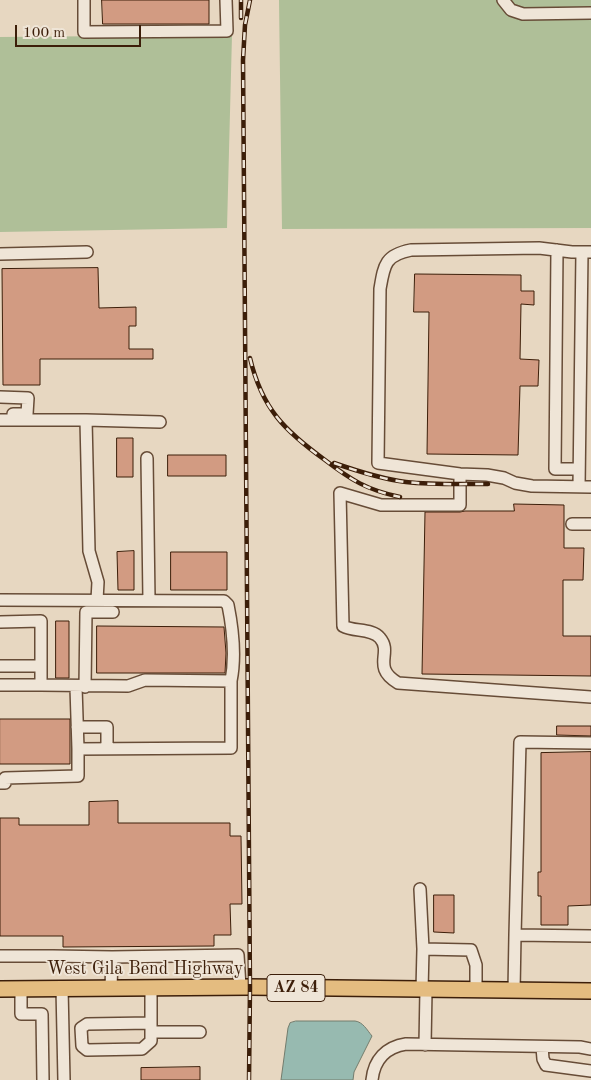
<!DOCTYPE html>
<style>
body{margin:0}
#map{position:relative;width:591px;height:1080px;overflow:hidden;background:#e7d7c1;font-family:"Old Standard TT",serif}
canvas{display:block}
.scale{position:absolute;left:15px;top:25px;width:126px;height:22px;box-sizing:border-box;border:2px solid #3c1e09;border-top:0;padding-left:6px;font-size:15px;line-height:18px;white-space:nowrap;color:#3c1e09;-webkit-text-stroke:4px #efe5d7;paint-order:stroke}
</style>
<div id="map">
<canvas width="591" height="1080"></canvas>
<div class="scale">100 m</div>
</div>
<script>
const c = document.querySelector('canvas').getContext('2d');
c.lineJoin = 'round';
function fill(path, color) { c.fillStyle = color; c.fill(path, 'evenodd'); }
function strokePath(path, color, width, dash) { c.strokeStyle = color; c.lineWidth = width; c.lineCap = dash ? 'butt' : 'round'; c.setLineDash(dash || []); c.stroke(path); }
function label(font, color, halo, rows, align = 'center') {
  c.font = font + ' "Old Standard TT",serif'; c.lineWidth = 4; c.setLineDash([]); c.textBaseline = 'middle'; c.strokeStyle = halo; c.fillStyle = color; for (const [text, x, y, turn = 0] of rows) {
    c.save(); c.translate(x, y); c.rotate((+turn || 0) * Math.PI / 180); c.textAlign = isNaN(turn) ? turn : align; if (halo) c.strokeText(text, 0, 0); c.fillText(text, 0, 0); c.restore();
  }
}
fill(new Path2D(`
 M279,0h312v228l-309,1z
 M232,35l-5,193 -227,4v-195z`), '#afbf98');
const water = new Path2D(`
 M296,1021h59c8,1 12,9 17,15l-18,36 -1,8h-72l7,-52 2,-5z`);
fill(water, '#97bab0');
strokePath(water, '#737c6d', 1);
const building = new Path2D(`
 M102,0h107v24h-106z
 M98,268l1,40 37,-1v19h-7v23h24v10h-113v26h-37l-1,-116z
 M415,274l106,1v16h13v14l-13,-1 -1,55 19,1 -1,26h-18l-2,69 -91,-1 2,-142h-15z
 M117,438h16v39h-16z
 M168,455h58v21h-58z
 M514,504l50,1v43h20l-1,32h-20v56h28v40l-169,-2 3,-162h35l5,-1h49z
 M134,551v39h-16l-1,-38z
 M171,552h56v38h-56z
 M56,621h13v57h-13z
 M97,626l127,1 2,26 -1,20h-128z
 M0,719h70v45h-70z
 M557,726h34v10l-34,-1z
 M591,752v153l-23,1v19h-27v-29h-3v-24h3v-119z
 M118,801v22h112v13h11l1,68h-12l1,31h-17v11l-151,1v-11h-63v-118h19v7h70v-23z
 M434,895h20v38l-20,-1z
 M200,1067v13h-59v-12z`);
fill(building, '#d29b82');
strokePath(building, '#3c1e09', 1);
const minor = new Path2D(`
 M84,0v32l143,-1 -1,-31
 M503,0l8,10 12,4 68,-1
 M557,250l-2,219h24
 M591,252h-19l-33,-4 -128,2c-26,5 -27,15 -31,39l-2,174 82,11 27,1 17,3 11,5 17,3 59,1
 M0,254l87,-2
 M0,397l28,1 -1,16h-14
 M0,420h86l3,131 9,31 -1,18
 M86,420l74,2
 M147,458l2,142
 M460,474v31h-79l-41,-12 3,133c11,6 29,2 37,12 13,15 -9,29 18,45l193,14
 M579,487l3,-235
 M572,524h19
 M0,600l224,1 4,4c5,25 8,51 3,76
 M0,622l41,-1v64h-41
 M0,666h41
 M41,685l87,1 17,-6 86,1v67l-153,1 -2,-62
 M85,687l1,-75h27
 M77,727h30v21
 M0,783h5v-5l73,-2v-27
 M420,889l3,60
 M515,935l5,-193 71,1
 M0,956h53l59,1
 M21,988v26h21l1,66
 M62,988l2,92
 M111,988l1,-31 126,-2 2,32
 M422,990l1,-41 48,1 5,15v25
 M514,991l1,-56 76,1
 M151,1023l-64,1 -6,4 1,18 5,4 55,-1 9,-8v-52
 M151,1032h49
 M425,1045l1,-55
 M542,1047l1,12 3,6 45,6
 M372,1080c2,-20 14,-33 34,-36l174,3 11,2`);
const major = new Path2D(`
 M0,989l250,-2 341,4`);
strokePath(minor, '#674c37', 14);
strokePath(major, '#3c1e09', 18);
strokePath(minor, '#efe5d7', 11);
strokePath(major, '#e4bc80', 15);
const rail = new Path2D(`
 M241,18v-18
 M250,358c12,51 35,73 75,102 26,20 42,30 75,37
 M334,463c23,8 47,16 72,19 27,3 54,2 82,2
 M249,1080l1,-93 -7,-927 2,-35 5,-25`);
strokePath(rail, '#3c1e09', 4.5);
strokePath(rail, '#efe5d7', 2.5, [8]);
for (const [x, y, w] of [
 [296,988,58]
]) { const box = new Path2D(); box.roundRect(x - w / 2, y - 13.5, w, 27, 4); c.fillStyle = '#efe5d7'; c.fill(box); strokePath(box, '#3c1e09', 1); }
label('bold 16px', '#3c1e09', null, [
 ["AZ 84",296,988]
]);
label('18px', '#3c1e09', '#efe5d7', [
 ["West Gila Bend Highway",145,969]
]);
</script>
